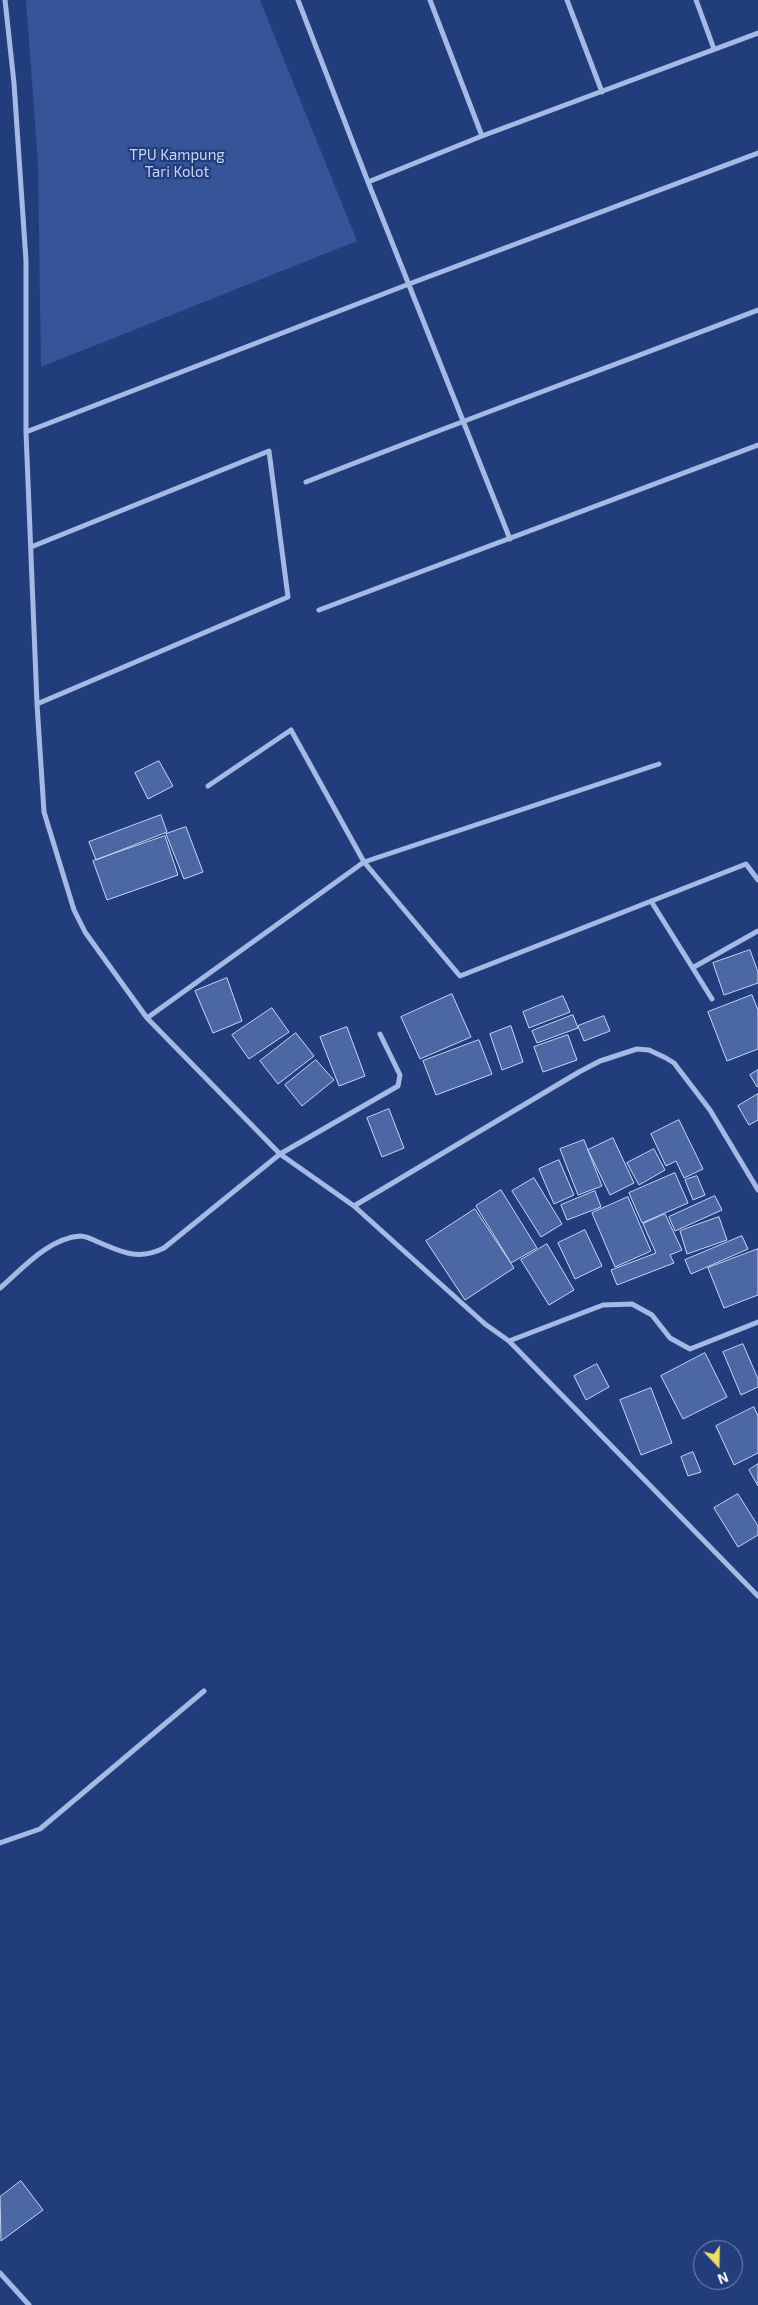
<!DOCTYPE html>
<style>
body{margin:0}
#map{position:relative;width:758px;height:2305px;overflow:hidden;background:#223d7b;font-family:"Exo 2",sans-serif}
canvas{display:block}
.north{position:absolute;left:693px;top:2240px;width:50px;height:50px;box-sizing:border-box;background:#223d7b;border:1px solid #7a8bb0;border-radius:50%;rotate:159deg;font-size:14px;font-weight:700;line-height:20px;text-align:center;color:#fff}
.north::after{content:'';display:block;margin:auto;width:18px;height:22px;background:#f0db68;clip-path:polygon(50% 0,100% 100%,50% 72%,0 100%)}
</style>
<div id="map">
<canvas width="758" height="2305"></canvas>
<div class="north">N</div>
</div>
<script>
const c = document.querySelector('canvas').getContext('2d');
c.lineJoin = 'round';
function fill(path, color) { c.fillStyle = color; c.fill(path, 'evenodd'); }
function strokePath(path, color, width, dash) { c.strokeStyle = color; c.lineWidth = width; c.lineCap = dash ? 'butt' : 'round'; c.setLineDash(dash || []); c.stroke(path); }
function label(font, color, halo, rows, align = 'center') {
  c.font = font + ' "Exo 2",sans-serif'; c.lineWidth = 4.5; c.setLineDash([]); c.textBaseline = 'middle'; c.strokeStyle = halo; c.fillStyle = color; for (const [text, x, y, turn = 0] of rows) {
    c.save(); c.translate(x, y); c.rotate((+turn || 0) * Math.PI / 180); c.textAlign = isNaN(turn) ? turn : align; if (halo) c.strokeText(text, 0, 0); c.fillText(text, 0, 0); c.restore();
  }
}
fill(new Path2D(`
 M26,0h234l97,241 -316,126 -3,-204z`), '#365598');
const building = new Path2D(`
 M159,761l14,25 -25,13 -13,-26z
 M161,815l6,17 -71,28 -7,-18z
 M186,827l17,45 -19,7 -18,-45z
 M165,836l13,39 -71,25 -14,-39z
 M750,950l8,22v11l-34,12 -11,-32z
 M227,978l15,43 -29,12 -18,-42z
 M452,994l19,43 -51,22 -19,-42z
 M752,995l6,15v39l-31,12 -19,-49z
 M563,996l7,16 -41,16 -6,-16z
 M272,1008l17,24 -40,27 -17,-24z
 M573,1015l5,13 -41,15 -5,-12z
 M604,1016l6,15 -26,10 -6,-15z
 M511,1026l12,36 -21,8 -12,-36z
 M347,1027l18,49 -26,10 -19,-49z
 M296,1033l18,23 -36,28 -18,-23z
 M568,1035l9,25 -34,12 -9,-25z
 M479,1040l13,34 -56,21 -13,-34z
 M316,1060l18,20 -32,26 -17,-21z
 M758,1070v16l-1,1 -7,-12z
 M758,1094v26l-9,5 -11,-19z
 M389,1109l15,39 -22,9 -15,-39z
 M679,1120l24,49 -19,9 -8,-17 -10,5 -15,-32z
 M613,1138l21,45 -24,12 -22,-45z
 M584,1140l18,46 -24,9 -18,-46z
 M654,1149l11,21 -26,15 -12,-22z
 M559,1160l15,35 -20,9 -15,-35z
 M675,1173l13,30 -46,20 -13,-30z
 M697,1176l8,19 -12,5 -8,-20z
 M534,1178l28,46 -21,13 -29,-46z
 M501,1190l36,58 -26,15 -35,-57z
 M595,1191l6,16 -34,13 -6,-15z
 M715,1196l7,14 -47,21 -6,-14z
 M628,1197l23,54 -36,16 -23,-54z
 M475,1209l39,59 -49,32 -39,-59z
 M665,1214l17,36 -12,5 4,8 -57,22 -6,-15 45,-17 -13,-29z
 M719,1217l8,23 -40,14 -7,-23z
 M585,1230l17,36 -27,13 -17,-36z
 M742,1236l6,13 -57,25 -6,-14z
 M547,1244l27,46 -25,15 -28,-45z
 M758,1249v46l-34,13 -16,-40z
 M743,1344l15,35v8l-17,8 -18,-43z
 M705,1353l22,44 -44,22 -22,-43z
 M597,1364l12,23 -23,13 -12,-24z
 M651,1388l21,55 -31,12 -21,-55z
 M754,1407l4,9v37l-24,12 -18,-39z
 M693,1452l8,20 -13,4 -7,-19z
 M758,1464v22l-9,-16z
 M738,1494l20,32v9l-20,12 -24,-39z
 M21,2181l22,29 -42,31 -1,-44z`);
fill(building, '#4b67a4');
strokePath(building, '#c8d6f4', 1);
strokePath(new Path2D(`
 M5,0l9,83 12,178v171l11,272 7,108 30,98 11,22 62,86 133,136 74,52 131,118 24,17 249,255
 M298,0l70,182
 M430,0l52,136
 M567,0l35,92
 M696,0l18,49
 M26,432l383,-148 349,-131
 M306,482c150,-59 301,-114 452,-172
 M510,539l-142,-357 114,-46 276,-103
 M31,547l238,-96 19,146 -251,107
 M319,610l439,-165
 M208,786l83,-56 73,132 295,-98
 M651,901l61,98
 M694,967l64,-36
 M147,1018l217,-156 96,114 286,-112 12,16
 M354,1206l225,-134 21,-11 37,-12 12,1 17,8 8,5 36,47 48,80
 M0,1288c22,-19 49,-50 80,-52 6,0 12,3 18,6 24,10 40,19 66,6l116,-94 118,-68 2,-11 -20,-41
 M509,1341l94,-36 29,-1 20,11 18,23 20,11 68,-27
 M0,1843l40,-14 164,-138
 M0,2273l29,32`), '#a5b9e5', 5);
label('15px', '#c8d6f4', '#223d7b', [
 ["TPU Kampung",177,155],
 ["Tari Kolot",177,172]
]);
</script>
